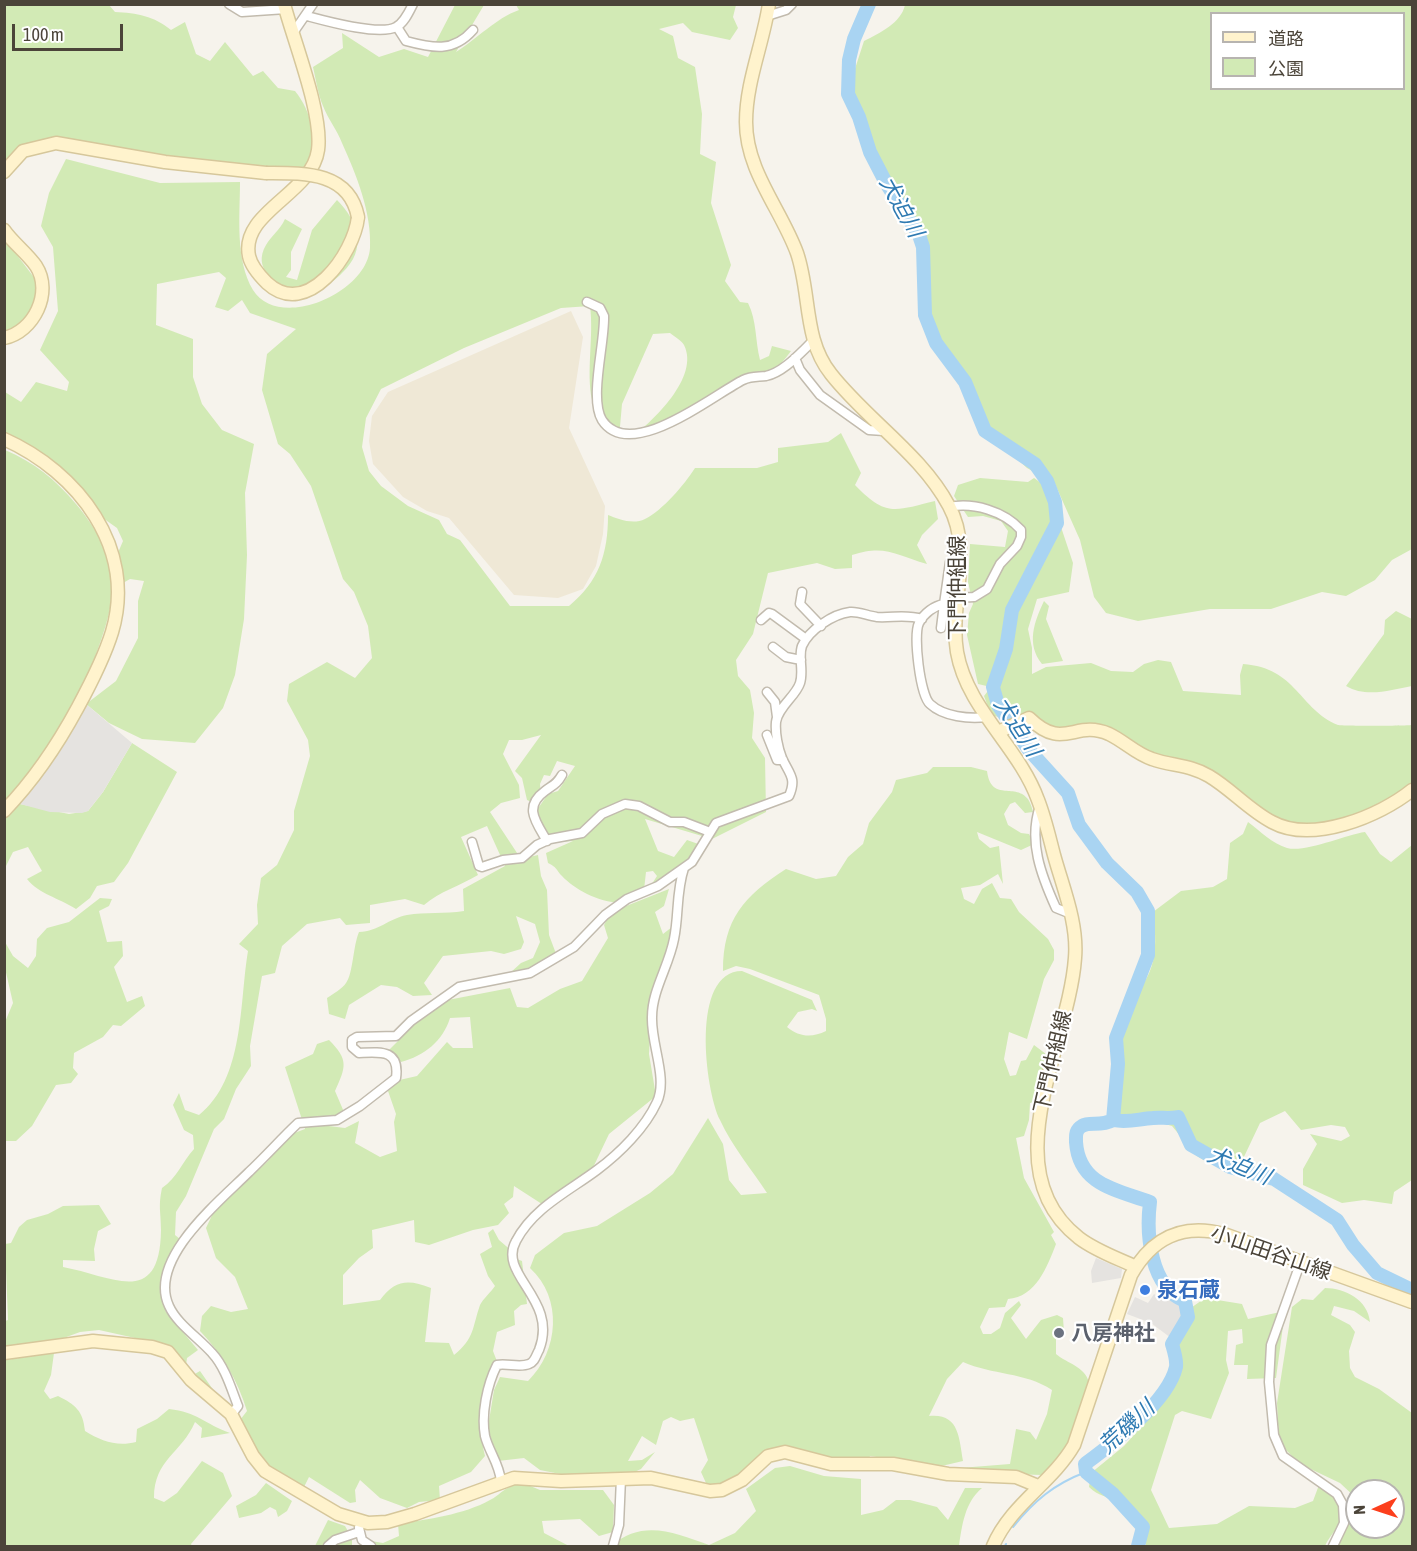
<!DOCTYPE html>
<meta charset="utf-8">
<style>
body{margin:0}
#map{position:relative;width:1417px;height:1551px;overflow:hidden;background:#f6f3ec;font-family:"Asap Condensed","Noto Sans JP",sans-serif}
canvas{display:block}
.frame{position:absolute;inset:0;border:6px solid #4b4439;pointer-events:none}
.legend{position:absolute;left:1210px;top:12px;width:195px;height:78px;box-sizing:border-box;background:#fff;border:2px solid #b7b4b0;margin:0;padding:8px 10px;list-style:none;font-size:18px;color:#4b4439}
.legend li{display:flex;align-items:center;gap:12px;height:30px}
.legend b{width:30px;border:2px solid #b7b4b0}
.north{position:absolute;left:1345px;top:1479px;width:60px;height:60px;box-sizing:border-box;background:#fff;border:2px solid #b7b4b0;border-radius:50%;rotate:267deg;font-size:16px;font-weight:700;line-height:24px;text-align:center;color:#4b4439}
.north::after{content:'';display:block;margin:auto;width:21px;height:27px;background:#fc3f1d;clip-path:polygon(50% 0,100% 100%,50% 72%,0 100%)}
.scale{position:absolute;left:12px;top:24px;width:111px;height:27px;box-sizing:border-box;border:3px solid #4b4439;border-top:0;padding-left:8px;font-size:18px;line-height:21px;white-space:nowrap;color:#4b4439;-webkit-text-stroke:4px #fff;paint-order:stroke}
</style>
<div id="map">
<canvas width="1417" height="1551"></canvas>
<div class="frame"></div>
<ul class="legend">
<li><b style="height:8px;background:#fff3cd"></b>道路</li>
<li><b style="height:16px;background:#d2eab5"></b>公園</li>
</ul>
<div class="north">N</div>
<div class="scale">100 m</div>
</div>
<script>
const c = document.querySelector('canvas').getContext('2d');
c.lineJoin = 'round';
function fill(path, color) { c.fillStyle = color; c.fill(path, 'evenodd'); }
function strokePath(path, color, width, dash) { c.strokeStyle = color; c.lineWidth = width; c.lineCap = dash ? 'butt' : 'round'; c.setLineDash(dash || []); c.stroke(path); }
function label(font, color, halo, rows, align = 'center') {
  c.font = font + ' "Asap Condensed","Noto Sans JP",sans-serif'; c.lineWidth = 4.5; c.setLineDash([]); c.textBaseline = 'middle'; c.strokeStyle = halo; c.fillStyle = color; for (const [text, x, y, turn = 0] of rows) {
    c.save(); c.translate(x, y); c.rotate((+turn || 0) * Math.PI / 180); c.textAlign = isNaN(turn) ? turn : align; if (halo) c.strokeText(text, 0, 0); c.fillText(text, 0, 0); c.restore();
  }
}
fill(new Path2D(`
 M571,311l12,26 -14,91 36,78 -2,28 -7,32 -13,23 -25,9 -44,-3 -65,-77 -22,-7 -24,-14 -30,-33 -4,-23 3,-25 16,-24z`), '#efe8d6');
fill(new Path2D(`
 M5,5h104l6,7c22,1 39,4 56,18l14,-8 11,32 14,7 15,-19 28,34 10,-5 15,17 17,3c17,21 23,50 14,76h-52l-197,-21 -32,6 -23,18z
 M455,5h29l-28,47c21,-13 40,-34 63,-42l-3,-5h220l-3,12 5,11 -8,12 -38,-8 -9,-9 -24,6 14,7 5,22 17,9 7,47 -2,40 16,8 -5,41 20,62 -6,16 15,21 8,1c9,18 7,37 12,57l9,-4 3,-10 19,5c-12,16 -24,30 -45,32l-115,55c22,-17 69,-61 53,-93 -2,-4 -9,-8 -14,-12l-17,1 -31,70 -3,34c-10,-10 -24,-23 -27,-38 -6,-28 2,-64 -2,-94l-29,2 -97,40 -83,41 -15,29 -4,29 7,24 12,15 27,20 31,14 8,14 13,6 50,66h59c30,-25 39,-52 39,-91 10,4 25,10 37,4 18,-9 39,-34 50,-51h62l21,-6v-14l50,-6 13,-9 20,40 -6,12c31,32 39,26 80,16l3,18 -16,16 -5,10 10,19c-31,-9 -42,-20 -75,-9v13l-17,1 -18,-6 -49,10 -15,61 -17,26 2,16 12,14 4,23 -2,25 13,20 1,54 -54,27 -67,-20 13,32 16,6 13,-17 17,6 -22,29 -36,18 11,-17 -4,-5 -7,1 -2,18c-5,3 -11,9 -16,11 -21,6 -52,-10 -66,-25 -6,-6 -5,-9 -14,-13l-2,-10 27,-12 -27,2 -14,-26 16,-23 10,-3 17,-25 -18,-5 -7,15 -6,-1 -4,9 1,12 -7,7 -7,-3 -5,-22 -7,-7 26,-36 -19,5h-13l-6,14 16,31 1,13 -19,5 -11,9 31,47 17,-4 3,21 6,14 2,45 9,24 -18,7 -9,11 -32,6 22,-20 12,-5 7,-16 -5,-18 -19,-8 8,26 -3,7 -17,5 -13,-3 -48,5 -19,27 8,12 -19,1 -16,-9 -16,-2 -32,20 -4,14 -16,-5 -2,-16c6,-4 15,-9 19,-15 7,-9 7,-37 13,-51 20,-1 29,-13 48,-17 18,-3 38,-1 57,-4l-1,-22 42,-23 -18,-40 -26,11 17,38c-18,11 -38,16 -54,30l-19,-6 -35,6v18l-24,2 -6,-7 -33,6 -25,22 -7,27 -13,3 -12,70 1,20 -15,23 -12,30 -10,10 -28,67 -10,16 -1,23 5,4 -18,61 4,12 32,38 -11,8 -1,7 7,10 7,-4 14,20 -9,-3 -52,-46 -54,-12 -19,2 -30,11 -45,6v-28l3,-1 -3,-76 6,-1 8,-16 8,-7 21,-6 15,-8 36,-1 12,19 -13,7 -4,18 1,12 -32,-1v7c49,9 97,42 98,-37 0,-18 -3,-23 1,-42 15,-10 20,-26 32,-39l-1,-14 -9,-5 -11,-25 6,-12 6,17 14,5c46,-37 40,-111 49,-164l-9,-7 19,-20 -1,-19 4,-27 16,-13 17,-35v-19l16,-55 -2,-16 -21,-39 2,-17 38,-22 28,16 17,-20 -4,-32 -14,-34 -11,-13 -32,-93 -21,-32 -12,-10 -16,-54 5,-36 29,-25 -46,-16 -8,-13 -14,11 -13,-4 11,-29 -7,-6 -62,12 -1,41 37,14v38l9,27 20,26 32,14 -9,49 2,62 -3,64 -9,56 -12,33 -28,35 -53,-4 -33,-16 -23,-19 30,-23 22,-43v-37l6,-20 -14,-2 -7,4 -6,-28 6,-14 -6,-13 -17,-12 -23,-33 -20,-19 -53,-30 1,-42 16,10 15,-20 31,9 2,-9 -29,-32 18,-39 -5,-64 -12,-21 8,-33 17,-34 94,24 80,-1c0,33 -5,78 13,108 25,41 114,4 117,-42 2,-35 -14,-74 -28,-105 -5,-13 -14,-24 -19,-37 -5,-12 -7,-26 -10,-39l30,-19 -1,-15 37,24 25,-8 24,8z
 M905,5h507v544l-20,11 -17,20 -29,16 -24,-4 -51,17h-61l-72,12 -32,-8 -12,-16 -14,-57 -25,-56 -28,-16 -31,-28 -50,-80 -11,-11 -10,-47 3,-39 -12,-31 -28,-37 -8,-36 -20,-26 -11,-29 3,-26 12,-37c16,-8 37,-18 41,-36zM1212,14h192v74h-192z
 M337,200c21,21 31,49 5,73 -5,5 -11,11 -19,13 -9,4 -22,5 -32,6 -16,-10 -39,-23 -25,-47 5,-9 14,-15 19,-26l17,10 -11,23v18l-5,7 11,3 15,-50z
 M4,238l32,42 4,36c-10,15 -17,22 -36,24z
 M5,450c29,12 51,30 71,54 19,23 37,51 37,82 -1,43 -40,128 -65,164 -10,15 -22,29 -33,43l-10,8z
 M980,478l48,4 6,-4 14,10 25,75 -4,29 -32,7 -9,30 4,19v26l14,-7 45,-4 20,8 22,1 11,-8 14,-4 13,2 12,29 58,4 -1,-20 3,-11c54,4 56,45 95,61 5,1 66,1 74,0v61l-88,45 -26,4 -25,-8 -44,-36 -50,-26 -77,-31 -39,4 -37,-17 -10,-10 -14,7 -11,-3 -7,-19 7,-9 -13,-3 -11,-49 2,-22 4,-9 -5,-22 2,-38 35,3 3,-16 -7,-10 -18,-5 -15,1 -14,-21 4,-11z
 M1044,601l5,5 -3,13 17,42 -21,3c-16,-20 -8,-42 2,-63z
 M1396,611l16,8v67c-21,4 -46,12 -66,0l38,-52 1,-14z
 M132,743l45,29 -49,91 -14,19 -17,4 -7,12 -14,11c-17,-11 -37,-15 -49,-30l15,-8 -14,-24 -15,5 -8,16v-49l15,-15 49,10 19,-3 15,-19z
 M933,767h38l16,4c4,31 27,12 40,27 3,3 5,10 6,14l-8,1 -10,-11 -5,2 -6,10 4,11 13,8 8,1 5,10 -13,6 -44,-18 2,7 11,9 9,-2 4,38 -5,-10 -18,11 -19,3 3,11 10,5 8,-15 10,-6 8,15 11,1 8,13 29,27 6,11v10l-10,19 -17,60 -18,-7 -5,27 6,17 6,-1 5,-14 5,-1 8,-15 12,9 -9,48 -7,1 -1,17 -5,16 -8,2 8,40 30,54 -3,3 5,9c-9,23 -20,53 -48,55l-3,8 -16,1 -9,19 3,7h8l9,-6 5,-15 14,-12 2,4 -10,13 15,21 15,-19 16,-5 6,3 1,14 -8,5v17c12,10 28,12 33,28l-16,58 -27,33 -4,2 -94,-3 12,-4 50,-4 6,-35 14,3 6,8 11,-26 5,-24c-27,-18 -60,-15 -89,-28l-16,17 -18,37c30,-3 30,21 34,45l-47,11 -26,-5 -7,-9 -13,-2 -5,13 -70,-12 -20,1 -39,22 -24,7 -6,-4 -5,-11 7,-12 -14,-42 -14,3 -9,-4 -8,4 -7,24 -14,-9 -14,25 14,-1 13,-8 -14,17 -11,5 -65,1 -25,-5 -16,-12 -26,3 -11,-28 7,-43 6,-13 28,4c31,-30 35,-83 2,-113l5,-13 29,-22 33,-7 53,-33 23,-19 35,-56 15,26 6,36 12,15 26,-2c-15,-23 -35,-47 -47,-73 -15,-30 -30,-149 22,-149l70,29 5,11 -5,-2 -14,3 -11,15c12,10 25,11 39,4v-12l-7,-24 -69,-26 -14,-3 -13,5c0,-52 21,-75 63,-102l30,10 20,-3 12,-19 15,-13 6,-21 23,-31 4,-12 31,-7z
 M1248,822c12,9 25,22 39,26 18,5 58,-13 78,-16l15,22 11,8 21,-17v335l-18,12 -2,12 -28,-4 -22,3 -39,-18v-16l14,-25 -7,-10 31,7 9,-5 -5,-9 -14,-2 -30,5 -16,-19 -25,12 -18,38 -32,3 -13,-8 -25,-30 -21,-6 -23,7 -9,-2 -5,-8c8,-27 7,-52 -1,-79l14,-15 -6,-13c33,-32 38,-52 32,-98l28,-21 32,-4 14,-8 3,-36 13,-9z
 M669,889l-5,17 -9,6 8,22 9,-7 1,7 -23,102 -1,18 7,42 -47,38 -20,42 -33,28 -11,2 -31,-20 -1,11 -9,7 5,9 -11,12 -25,5 -44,15 -14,-3 -1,-22 -42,10 1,18 -14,10 -16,17v30l37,-5c15,-20 28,-21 51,-12l-6,54 24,1 5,12c21,-17 18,-27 26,-50 3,-6 11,-13 15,-19l-7,-10 -8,-22 12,-7 -4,-14 5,-4 6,11 14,12 1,6 8,3 5,43 -6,1 -7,6 1,14 -18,7 -4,19 5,13c-13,34 -22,55 -13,92l-14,16 -32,14 1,14 -21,2 -12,6 -27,-10 -20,-18 -5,10 1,12 -6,1 -41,-26 -5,10c-40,-16 -46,-30 -64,-67l7,-9c-9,-30 -25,-57 -47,-80l2,-15 9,-10 20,6 17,-3 -13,-32 -19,-19 -10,-30 8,-17 54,-50 21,-26 16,-6 -20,-62 28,-13 4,-10 12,-4c20,20 17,27 6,51l12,28 -18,7 16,2 14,-7 -4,22 25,14 17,-6 -3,-29 2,-8 -8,-23 7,-10 22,-5 30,-34 6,6h20l-3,-31 -20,1c-7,23 -26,38 -49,44l-12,-12 22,-22 16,-24 83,-16 7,19 11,1 32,-19 22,-8 26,-43 -4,-13 7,-13z
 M100,898l12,1 -3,7 -10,5 8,31 15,-1 1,15 -9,11 13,35 15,-6 3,10 -24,20 -8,-1 -10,12 -29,16 -1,15 5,6 -7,9 -15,2 -24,41 -16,15h-11v-119l8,-19 -8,-35v-26l8,14 15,12 8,-12 1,-17 10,-11 22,-6z
 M1325,1288c20,0 43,12 45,34l-16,-11 -20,-5 -3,9 19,10 5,7 -6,19 1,17 5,9 24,12 33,24v133h-84l24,-33 4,-15 -16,-15 -40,-19 -21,-21 -2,-40 15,-96 10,-8 11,1zM1357,1491h36v36h-36z
 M1205,1298l37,6 6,15 37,-8 -9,67 -29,1 1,-14h-14l2,-20 7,-2 -1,-14 -14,2 -2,29 3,13 -18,46 -29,-8 -7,4 -24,75 18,38 48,-4 32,-18 46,2 18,-7 6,-16 22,6c17,26 -6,33 -16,55h-179c-1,-13 -15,-37 -27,-44 -11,-6 -20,-5 -30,-15l2,-14 33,-27 28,-31 22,-53 5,-33 9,-19z
 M54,1353l-3,22 -7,16 6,8 8,-3c18,9 25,15 27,35 16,10 32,16 51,11l1,-13 20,-10 12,-10c28,3 36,15 61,24l-29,5 1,-10 -7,-6c-13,31 -41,37 -41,76l10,4 13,-9 25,-32 21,12 9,23 -41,48 1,2h-187v-186z
 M790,1466l34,10 37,3v36l22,-5 13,-10h14l27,7 11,13 17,-32h17c-17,14 -20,37 -23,58h-348c31,-27 63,-14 98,-1l26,-12 21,-22 -10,-22 29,-21z
 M266,1483l26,18 -5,10 -9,6 -2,-7 -6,-3 -9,6 -22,5 -3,-12 20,-11z
 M514,1485h14l12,5h63l11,15 -1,27 -14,4 -19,-17 -38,2 2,12 25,13h-201l3,-5 12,2 16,-7 -1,-12c30,-5 65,-9 92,-24 10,-5 11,-10 24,-15z
 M328,1520l17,6 7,12v8h-37z`), '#d2eab5');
fill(new Path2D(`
 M86,704l46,39 -29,49 -15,19 -6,2 -32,-1 -30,-8 34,-44z
 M1096,1258l26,11 -1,9 -29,5 -1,-12z
 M1164,1293l19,15 -3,16 -9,14 -20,-15 -24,-9 8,-17 13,6 6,-9 7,4z`), '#e5e3e0');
strokePath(new Path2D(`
 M1013,1527c21,-26 41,-43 73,-55
 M1005,1546l1,-2`), '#a9d4f2', 2);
strokePath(new Path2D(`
 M869,4l-15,35 -5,21 -1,34 11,23 11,35 16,31 33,52 4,12 2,68 11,28 29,39 20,49 50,33 12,17 8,21 2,21 -45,87 -6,39 -13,38 5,18 31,45 39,43 11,32 28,38 30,29 11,19v44l-32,83 2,26 -5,56
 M1113,1120c-13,7 -23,1 -31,6 -7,4 -6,10 -6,16 3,44 42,48 74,60 -4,32 0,85 35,99l3,16 -16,27c2,7 5,16 4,23 -8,35 -63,76 -91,97l1,8 27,22 30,33 -5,19
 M1113,1120c15,3 25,-1 40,-2 9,-1 15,1 25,-1l13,28 39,22 44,12 63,41 16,25 24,28 35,17`), '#a9d4f2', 14);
const street = new Path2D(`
 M229,4l13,8 44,-3
 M307,16c19,5 72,20 89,11 8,-4 13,-15 17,-23
 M767,16l19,-6 6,-6
 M397,27l9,14c26,7 47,12 67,-11
 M293,33l20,-29
 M587,302l13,6 4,8c1,27 -15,82 -2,104 28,43 111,-25 141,-40 8,-4 15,-3 23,-4 18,-4 34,-23 47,-35
 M795,358l5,12 20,25 49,35 15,1
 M949,507c24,-5 55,4 72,23v7l-4,9 -17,18 -13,25 -13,8 -17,1
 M961,559l-11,3 -6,42c-10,2 -20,9 -25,19 -6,12 1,72 11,81 14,13 39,15 57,13
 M802,592l-2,12 21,22
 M761,620l8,-7 3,1 34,25
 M941,628l3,-24
 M773,647l13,10 15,3
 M767,692l8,10 2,15
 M767,735l10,25h6
 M1040,806c-12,35 1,69 16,102l15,6
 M547,841c-11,-19 -24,-34 -2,-50 8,-6 12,-7 17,-16
 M472,842l7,24 3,1 21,-7 19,-2 15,-13 13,-6 32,-6 20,-19 23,-10 14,2 31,16h14l26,10
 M1301,1261l-30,84 -2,37 5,53 9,21 54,38 6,11 1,18 -11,23
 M231,1415l7,-9c-7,-18 -13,-39 -26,-53 -13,-15 -35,-29 -43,-47 -22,-47 52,-106 80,-134 17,-16 32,-33 49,-49l39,-3 23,-14 36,-28c4,-29 -16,-26 -37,-25l-7,-6v-7l5,-3 39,-1 15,-15 48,-34 71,-14 44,-26 31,-32 22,-16 31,-13 34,-24 24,-39 73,-27c8,-18 0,-22 -7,-38 -4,-10 -7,-25 -6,-36 2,-15 20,-26 24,-39 4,-12 -2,-26 2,-37 7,-16 31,-32 48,-34 8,-1 18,4 27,5 16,1 29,-3 45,2
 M501,1481c-2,-18 -12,-29 -16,-45 -4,-22 2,-51 12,-71 10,-2 23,3 32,-1 6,-2 7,-9 10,-14 20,-51 -42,-75 -23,-109 17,-33 53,-50 81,-71 23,-17 48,-42 60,-68 11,-24 -6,-57 -5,-85 0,-27 17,-51 22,-78 5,-24 2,-47 10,-71
 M359,1528l3,12 9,6
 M328,1546l7,-6 24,-8
 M613,1546l6,-21 2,-47`);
const secondary = new Path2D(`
 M284,4c10,38 39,110 34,146 -6,44 -78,62 -69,106 2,10 11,20 18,27 40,37 87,-29 91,-66
 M769,4c-6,40 -23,78 -23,118 0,49 35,87 51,131 14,41 6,86 34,121 36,46 90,80 118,132 25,46 0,97 8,146 10,57 62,95 81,148 7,18 11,36 16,55 9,33 24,68 21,103 -6,87 -84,212 4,280 17,13 38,20 57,29
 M4,172l19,-21 33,-8 109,19 101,11
 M4,230c9,13 23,23 32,36 17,26 -2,66 -32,72
 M4,439c74,33 133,109 108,193 -8,26 -21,51 -34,75 -21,39 -43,72 -74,104
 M998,732l31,-14c35,34 45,1 80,16 15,7 27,20 43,25 20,7 39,6 57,17 22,13 40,34 63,46 40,22 108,-6 140,-32
 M4,1353l89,-12 59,6 16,5 23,28 40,34 22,42 12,15 73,43 30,9 19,-1 28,-8 99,-36 47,3 90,-3 59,13 12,-1 20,-10 26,-24 17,-4 46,12h62l55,10 68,3 22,9
 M993,1546c18,-42 59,-63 81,-101l57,-170c21,-37 51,-52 93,-41l188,68`);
strokePath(street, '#c2bbae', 11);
strokePath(secondary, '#d6c79b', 15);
strokePath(street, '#fff', 8);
strokePath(secondary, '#fff3cd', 12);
const secondaryBridge = new Path2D(`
 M266,173c37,0 83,-2 92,44`);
strokePath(secondaryBridge, '#d6c79b', 15, []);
strokePath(secondaryBridge, '#fff3cd', 12);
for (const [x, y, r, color] of [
 [1145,1290,6,"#3f7fe0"],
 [1059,1333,6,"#6b7280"]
]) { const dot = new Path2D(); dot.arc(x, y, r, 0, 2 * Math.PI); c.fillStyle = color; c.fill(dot); strokePath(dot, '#fff', 2); }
label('21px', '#4b4439', '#fff', [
 ["下門仲組線",957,588,-90],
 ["下門仲組線",1053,1062,-77],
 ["小山田谷山線",1271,1253,19]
]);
label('bold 21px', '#366cbe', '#fff', [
 ["泉石蔵",1157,1290]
], 'left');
label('bold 21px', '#5b616d', '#fff', [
 ["八房神社",1071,1333]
], 'left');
label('italic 22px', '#2e7ab2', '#fff', [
 ["犬迫川",901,207,61],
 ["犬迫川",1017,727,57],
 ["犬迫川",1239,1166,22],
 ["荒磯川",1127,1427,-43]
]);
</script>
